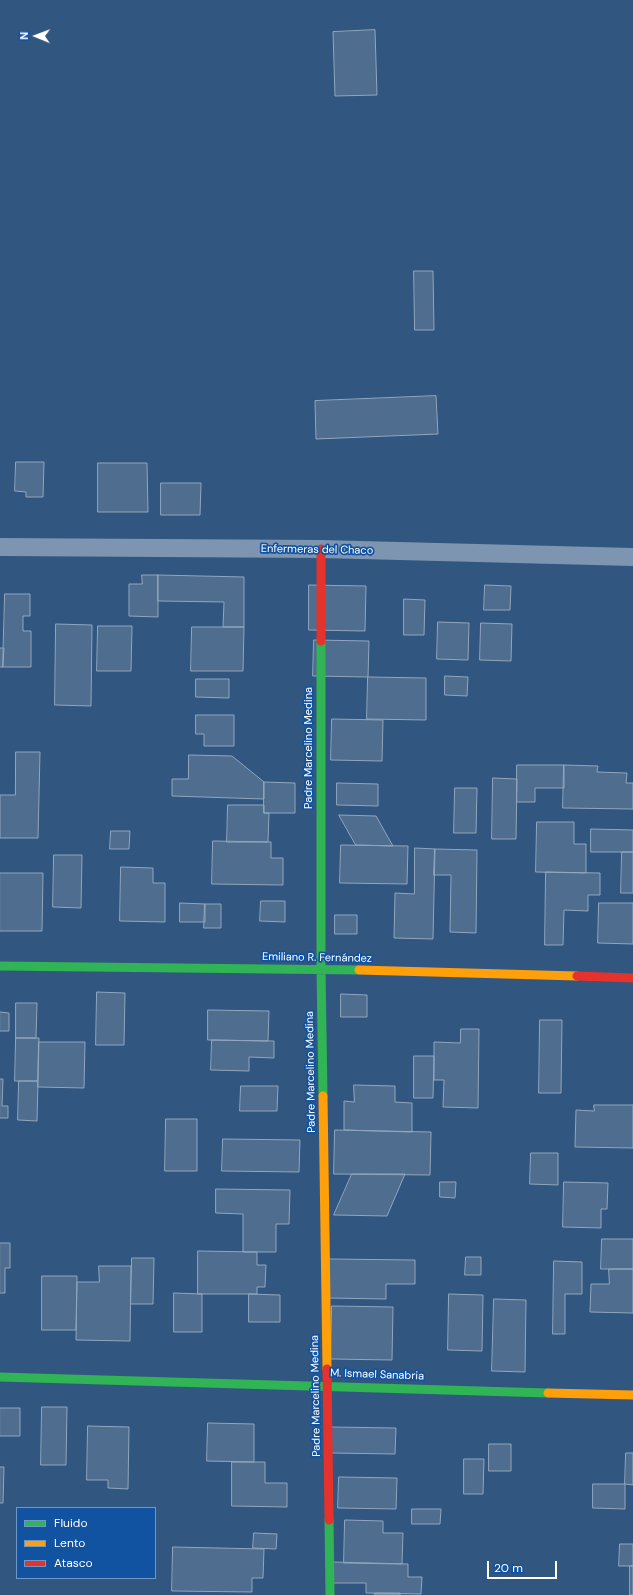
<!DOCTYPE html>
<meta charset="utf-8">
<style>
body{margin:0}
#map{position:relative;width:633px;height:1595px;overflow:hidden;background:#315680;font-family:"DM Sans",sans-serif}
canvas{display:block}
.legend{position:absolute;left:16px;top:1507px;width:140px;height:72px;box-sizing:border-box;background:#1153a0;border:1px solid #7098c6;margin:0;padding:5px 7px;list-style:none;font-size:12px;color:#fff}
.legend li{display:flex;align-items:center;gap:8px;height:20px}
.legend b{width:20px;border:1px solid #7098c6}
.north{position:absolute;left:16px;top:16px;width:40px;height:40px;-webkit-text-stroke:3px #1153a0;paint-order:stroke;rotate:271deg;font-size:11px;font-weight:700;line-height:16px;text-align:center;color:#fff}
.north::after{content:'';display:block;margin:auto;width:14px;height:18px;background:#fff;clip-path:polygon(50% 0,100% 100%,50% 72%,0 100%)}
.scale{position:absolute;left:487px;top:1561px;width:70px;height:18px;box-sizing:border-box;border:2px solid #fff;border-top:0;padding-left:5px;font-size:12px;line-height:14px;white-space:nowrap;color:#fff;-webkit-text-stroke:3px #1153a0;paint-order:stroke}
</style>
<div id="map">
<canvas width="633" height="1595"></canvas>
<ul class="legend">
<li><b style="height:5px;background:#30b455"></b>Fluido</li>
<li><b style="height:5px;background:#ff9f0a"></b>Lento</li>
<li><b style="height:5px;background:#e5322d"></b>Atasco</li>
</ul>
<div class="north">N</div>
<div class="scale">20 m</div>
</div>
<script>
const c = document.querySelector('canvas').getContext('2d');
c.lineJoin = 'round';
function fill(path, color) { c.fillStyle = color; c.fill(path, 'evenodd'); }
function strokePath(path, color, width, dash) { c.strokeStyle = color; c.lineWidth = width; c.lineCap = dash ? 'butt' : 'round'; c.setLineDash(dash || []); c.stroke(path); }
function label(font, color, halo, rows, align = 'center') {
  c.font = font + ' "DM Sans",sans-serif'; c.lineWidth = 3.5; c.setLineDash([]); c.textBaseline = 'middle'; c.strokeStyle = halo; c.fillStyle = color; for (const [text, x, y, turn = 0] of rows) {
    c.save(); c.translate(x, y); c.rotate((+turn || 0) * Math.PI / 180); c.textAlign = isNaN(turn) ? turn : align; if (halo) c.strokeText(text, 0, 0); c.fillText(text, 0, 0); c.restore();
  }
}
const building = new Path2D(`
 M375,30l2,65 -42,1 -2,-64z
 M414,271h19l1,59h-19z
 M436,396l2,38 -122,5 -1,-38z
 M16,462h28l-1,35h-17v-5l-11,-1z
 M98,463h49l1,49h-50z
 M161,483h40l-1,32h-39z
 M142,575h16v42l-29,-1v-32h13z
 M158,575l86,2v50h-21l1,-25 -66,-1z
 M309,585l57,1 -1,45 -56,-1z
 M485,585l26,1 -1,24h-26z
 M5,594h25v22h-7v15h8v36h-28z
 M404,599l21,1 -1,35h-20z
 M438,622l31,1 -1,37 -31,-1z
 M481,623l31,1 -1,37 -31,-1z
 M56,624l36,1 -1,81 -36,-1z
 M98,626h34l-1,45h-34z
 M192,627h52l-1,44h-52z
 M314,640l55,1 -1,36 -55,-1z
 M0,648h4l-1,19h-3z
 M445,676l23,1 -1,19 -22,-1z
 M368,677l58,1v42l-59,-1z
 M196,679h33v19l-33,-1z
 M196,715h38v31h-30v-12h-8z
 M332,719l51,1 -1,41 -51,-1z
 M16,752h24l-2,86h-38v-43h15z
 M189,755l43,1 32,26v17l-92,-3v-17h16z
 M517,765h47v23h-29v14h-18z
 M564,765l34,1 -1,6 30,1 -1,10h7v26l-70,-1z
 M493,778l24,1 -1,60h-24z
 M264,782l31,1v30h-31z
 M337,783l41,1v22l-41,-1z
 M455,788h22l-1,45h-22z
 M228,805h36v8h5l-1,29h-41z
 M339,815l37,1 17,30 -37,-1z
 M537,822h37v22h12v29l-50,-1z
 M591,829l42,1v22h-42z
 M111,831h19l-1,18h-19z
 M213,841l58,1v16h12v27l-71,-1z
 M341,845l67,1 -1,38 -67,-1z
 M415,848l20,1 -2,90 -39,-1 1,-45 19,1z
 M435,849l42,1 -1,83 -26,-1 1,-57h-17z
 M622,852h11v41h-12z
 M54,855h28l-1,53 -28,-1z
 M121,867l32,1v15h12v39l-45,-1z
 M546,872l54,1v22h-12v16l-24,-1 -1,35h-18z
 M0,873h43l-1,58h-42z
 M261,901h24v21l-25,-1z
 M180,903l25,1v18h-25z
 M599,903h34v41l-35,-1z
 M205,904h16v24h-17z
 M335,915h22v19h-22z
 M97,992l28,1 -1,52h-28z
 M341,994l26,1v22h-26z
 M16,1003h21l-1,35h-20z
 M208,1010l61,1 -1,30 -60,-1z
 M0,1012l9,1v18h-9z
 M540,1020h22l-1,73h-22z
 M461,1029h18l-1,79 -35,-1 1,-27h-10v-38l26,1z
 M16,1038h23l-1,43h-23z
 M212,1040l62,1v17l-25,-1v14l-38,-1z
 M39,1042h46l-1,46 -46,-1z
 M414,1056h20l-1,42h-19z
 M0,1079h3l-1,27h6v12h-8z
 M19,1081h19l-1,40 -19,-1z
 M354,1085l41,1v16l17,1v29l-68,-2v-29l10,1z
 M241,1086h37l-1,25h-37z
 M594,1105h39v43l-58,-1 1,-37 18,1z
 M166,1119h31v52h-32z
 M335,1130l96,2 -1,43 -96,-1z
 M223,1139l77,1 -1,32 -77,-1z
 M531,1153h27v32l-28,-1z
 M352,1174h53l-18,42 -53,-1z
 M440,1182h16l-1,16 -15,-1z
 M564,1182l44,1 -1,26h-6v19l-38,-1z
 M216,1189l74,1 -1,34h-13v28h-33v-38l-27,-1z
 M602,1239h31v30h-32z
 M0,1243h10v25h-5v25h-5z
 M198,1251l59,1v13h9l-1,22h-8v7h-59z
 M466,1257h15v18h-16z
 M132,1258h22l-1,46h-22z
 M329,1259l86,1v24h-29v15l-58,-1z
 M554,1261l28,1v32h-17v40h-12z
 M99,1266h32l-1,75 -54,-1 1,-58h22z
 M609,1269h24v44l-43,-1 1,-28h18z
 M42,1276h35l-1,54h-34z
 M174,1293l28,1v38h-28z
 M249,1294l31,1v27h-31z
 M449,1294l34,1 -1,56 -34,-1z
 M494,1299l32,1 -1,72 -33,-1z
 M332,1306l61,1 -1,53 -61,-1z
 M42,1407h25l-1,58h-25z
 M0,1408h20v28h-20z
 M208,1423l46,1v38l-47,-1z
 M88,1426l41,1 -1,62 -20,-1v-8h-21z
 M331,1427l65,1 -1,26 -64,-1z
 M489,1444h22v27h-22z
 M626,1453h7v32l-8,-1z
 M464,1459h20l-1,35h-19z
 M232,1462h33v21h22v24l-55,-1z
 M0,1467h4l-1,36h-3z
 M339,1477l58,1 -1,31 -58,-1z
 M593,1484h32v25l-32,-1z
 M412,1509h29l-1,15h-28z
 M345,1520l38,1v12h20l-1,31 -58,-1z
 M254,1533l23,1 -1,15 -23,-1z
 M620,1544h13v22h-14z
 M173,1547l91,2 -1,29h-11v14l-80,-1z
 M333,1562l75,2v13h14l-1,17 -55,-1v-10h-33z
 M630,1566h3v29h-3z
 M375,1593h25v2h-25z`);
fill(building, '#4f6d8e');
strokePath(building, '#91a6be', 1);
strokePath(new Path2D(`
 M0,547l321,2 312,8`), '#7d95b0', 18);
strokePath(new Path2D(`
 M321,641v328l2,127
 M0,966l359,4
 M0,1377l548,16
 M329,1520l1,75`), '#30b455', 9);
strokePath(new Path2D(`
 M359,970l218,6
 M323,1096l4,273
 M548,1393l85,2`), '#ff9f0a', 9);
strokePath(new Path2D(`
 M321,549v92
 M577,976l56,2
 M327,1369l2,151`), '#e5322d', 9);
label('11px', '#fff', '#1153a0', [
 ["Enfermeras del Chaco",317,550,1],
 ["Padre Marcelino Medina",309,748,-90],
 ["Emiliano R. Fernández",317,958,1],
 ["Padre Marcelino Medina",311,1072,-91],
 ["M. Ismael Sanabria",377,1375,2],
 ["Padre Marcelino Medina",316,1396,-91]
]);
</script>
